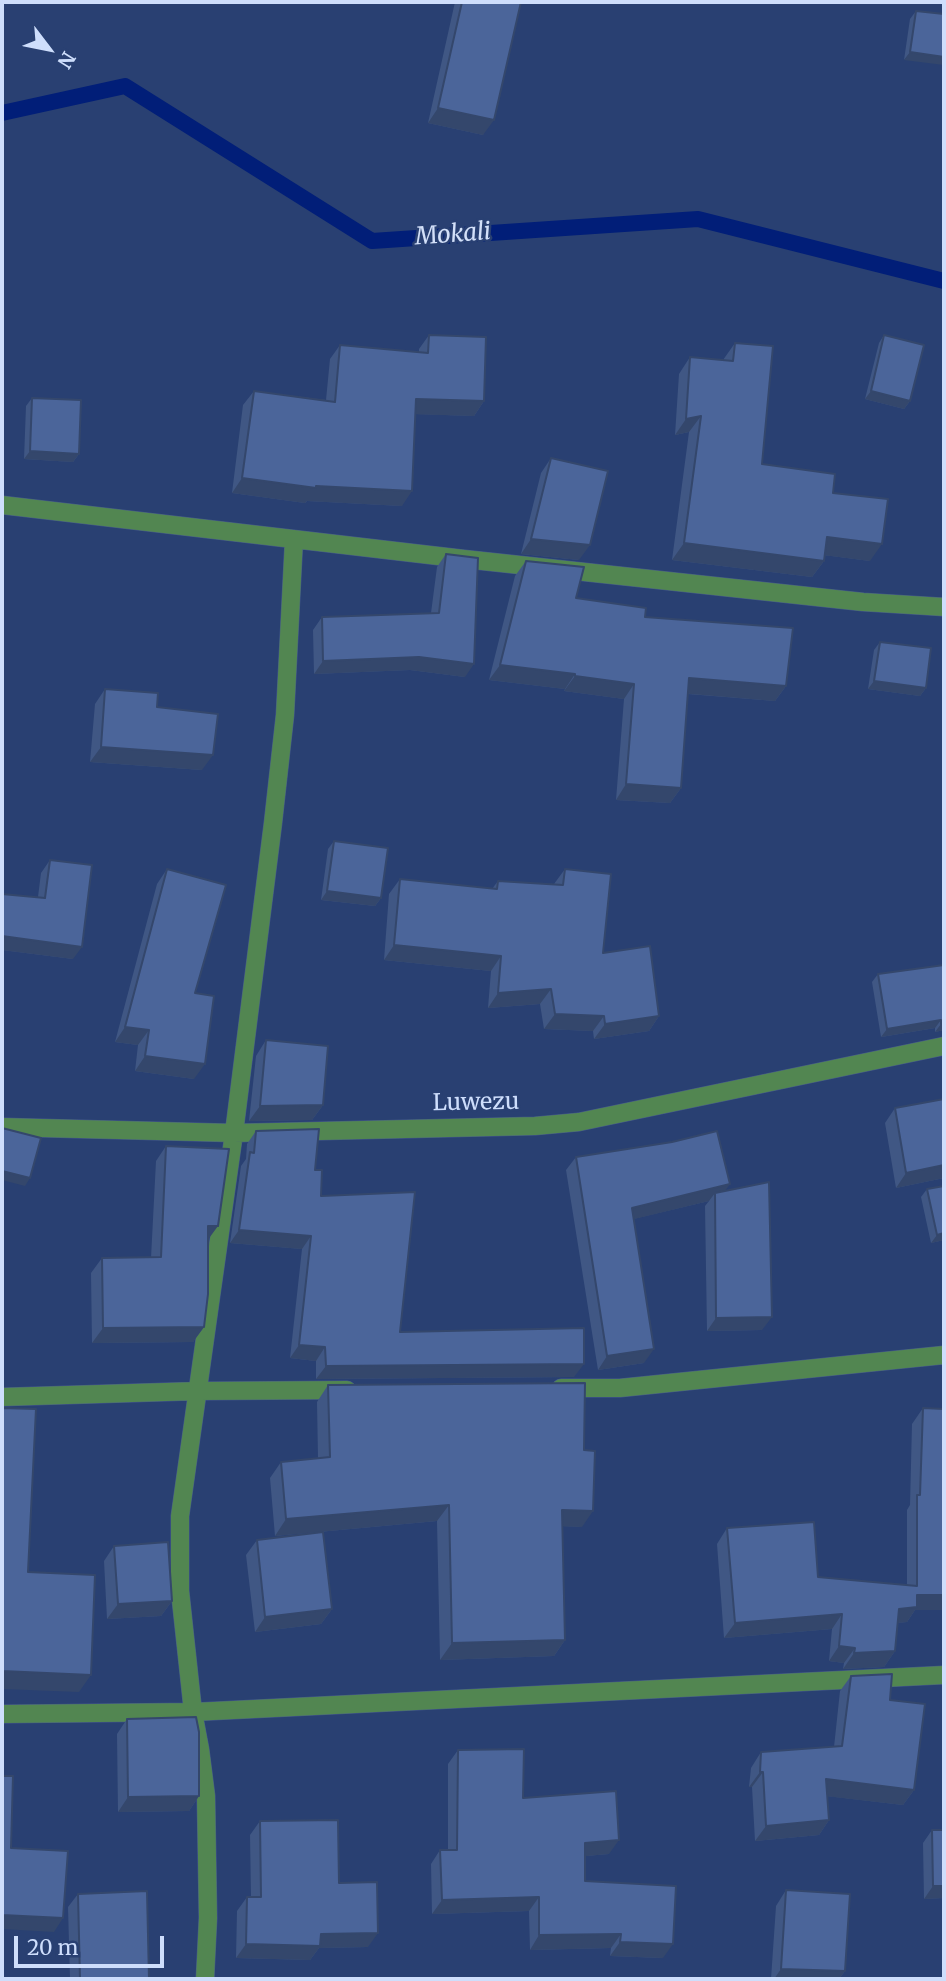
<!DOCTYPE html>
<style>
body{margin:0}
#map{position:relative;width:946px;height:1981px;overflow:hidden;background:#294072;font-family:Merriweather,serif}
canvas{display:block}
.frame{position:absolute;inset:0;border:4px solid #cedefc;pointer-events:none}
.north{position:absolute;left:14px;top:14px;width:70px;height:70px;-webkit-text-stroke:5px #294072;paint-order:stroke;rotate:122deg;font-size:19px;font-weight:700;line-height:28px;text-align:center;color:#cedefc}
.north::after{content:'';display:block;margin:auto;width:24px;height:32px;background:#cedefc;clip-path:polygon(50% 0,100% 100%,50% 72%,0 100%)}
.scale{position:absolute;left:14px;top:1936px;width:150px;height:32px;box-sizing:border-box;border:4px solid #cedefc;border-top:0;padding-left:9px;font-size:21px;line-height:24px;white-space:nowrap;color:#cedefc;-webkit-text-stroke:5px #294072;paint-order:stroke}
</style>
<div id="map">
<canvas width="946" height="1981"></canvas>
<div class="frame"></div>
<div class="north">N</div>
<div class="scale">20 m</div>
</div>
<script>
const c = document.querySelector('canvas').getContext('2d');
c.lineJoin = 'round';
function strokePath(path, color, width, dash) { c.strokeStyle = color; c.lineWidth = width; c.lineCap = dash ? 'butt' : 'round'; c.setLineDash(dash || []); c.stroke(path); }
function fill(path, color) { c.fillStyle = color; c.fill(path, 'evenodd'); }
function label(font, color, halo, rows, align = 'center') {
  c.font = font + ' Merriweather,serif'; c.lineWidth = 5; c.setLineDash([]); c.textBaseline = 'middle'; c.strokeStyle = halo; c.fillStyle = color; for (const [text, x, y, turn = 0] of rows) {
    c.save(); c.translate(x, y); c.rotate((+turn || 0) * Math.PI / 180); c.textAlign = isNaN(turn) ? turn : align; if (halo) c.strokeText(text, 0, 0); c.fillText(text, 0, 0); c.restore();
  }
}
strokePath(new Path2D(`
 M2,113l123,-27 247,155 326,-22 246,62`), '#011e78', 16);
const minor = new Path2D(`
 M2,505l462,54 399,43 81,5
 M2,1127l232,6 301,-7 44,-4 365,-76
 M561,1388h59l324,-33
 M2,1397l196,-6 149,-1
 M2,1714l191,-2 751,-37
 M205,1979l3,-61 -2,-122 -6,-47 -7,-37 -13,-121v-75l54,-383 39,-310 12,-108 9,-176`);
strokePath(minor, '#475c8b', 19);
strokePath(minor, '#528651', 18);
fill(new Path2D(`
 M455,2h66l-38,133 -55,-12z
 M916,11l28,3 -40,46 6,-41z
 M429,335l55,66 -10,15 -58,-2 -14,92 -95,-5 -2,2 -73,-10 11,-88 11,-14 72,9 4,-41 10,-14 79,7v-3z
 M884,335l26,66 -6,8 -39,-10 14,-56z
 M735,343l27,121 71,29 37,68 -46,-6v6l-12,16 -140,-17 17,-128 -14,3 4,-61 11,-17 33,3z
 M32,398l47,56 -6,8 -49,-3 2,-53z
 M551,458l28,102 -58,-6 20,-81z
 M446,554l19,123 -55,-7 -96,4 -1,-44 9,-13 109,-4 6,-46z
 M526,561l50,37 69,19 141,69 -11,15 -87,-7 -7,94 -11,15 -54,-3 8,-101 -60,-8 1,-2 -76,-9 26,-104z
 M880,642l46,46 -6,8 -52,-7 6,-39z
 M105,689l52,18 45,63 -112,-8 5,-58z
 M334,841l47,57 -6,8 -54,-6 7,-51z
 M50,860l23,99 -71,-9v-56l36,3 3,-24z
 M167,869l27,210 -59,-8 3,-26 -23,-3 42,-158z
 M565,869l38,84 56,63 -10,15 -55,8 -1,-8 -49,-2 -4,-25 -52,4 3,-37 -107,-11 5,-66 11,-15 92,10 6,-8 56,3z
 M944,965v65l-9,2v-4l-54,9 -9,-55 6,-8z
 M266,1040l57,65 -11,15 -63,1 7,-65z
 M944,1099v79l-48,10 -11,-65 10,-15z
 M256,1131l59,39 6,26 79,136 174,45 -258,2v-18l-26,-3 12,-109 -72,-6 11,-77 5,-7 1,-15z
 M166,1146l42,94 -4,87 -11,15 -101,1 -1,-70 11,-15h49l5,-97z
 M576,1157l149,33 37,140 -55,1 -2,-125 4,-5 -76,18 11,144 -46,7 -32,-200z
 M944,1186v54l-13,3 -10,-46 6,-8z
 M328,1385l254,142 -20,-1 3,114 -11,16 -114,4 -3,-139 -162,15 -5,-58 11,-16 37,-4 -1,-56z
 M923,1408l21,1 -29,201 -8,12 -10,1 -2,28 -11,16 -41,2 1,-6 -15,-2 3,-32 -108,9 -7,-94 10,-16 91,49 89,9v-76l3,-5 2,-81z
 M257,1540l75,69 -11,15 -66,8 -9,-77z
 M114,1546l58,55 -11,15 -54,3 -3,-58z
 M851,1676l39,24 24,90 -11,15 -76,-9 2,24 -10,15 -64,6 -3,-54h-3l2,-19 10,-16 73,-5 6,-56z
 M127,1719l72,77 -10,15 -71,1 -1,-78z
 M458,1750l65,48 86,56 -24,2v25l78,77 -53,-2 1,-8 -81,2 -1,-39 -97,3 -1,-50 9,-14h8v-86z
 M260,1821l79,62 29,64 -49,1 -9,12 -74,-2 1,-47 10,-14h4l-1,-62z
 M932,1830h12v68l-20,1 -1,-56z
 M786,1890l59,81 -6,8h-68l5,-73z
 M78,1894l71,85h-79l-2,-72z`), '#405784');
fill(new Path2D(`
 M910,52l34,5v8l-40,-5z
 M438,108l56,12 -11,15 -55,-12z
 M871,391l39,10 -6,8 -39,-10z
 M416,399l68,2 -10,15 -68,-2z
 M701,416l-12,16 -14,3 11,-16z
 M30,451l49,3 -6,8 -49,-3z
 M242,478l170,13 -10,15 -95,-5 -2,2 -73,-10z
 M827,537l55,7 -12,17 -55,-7z
 M531,539l59,6 -11,15 -58,-6z
 M684,543l140,18 -12,16 -140,-17z
 M419,657l55,7 -9,13 -55,-7 -96,4 9,-13z
 M500,665l75,9 -10,15 -76,-9z
 M575,676l59,8 -10,15 -60,-8z
 M689,678l97,8 -11,15 -96,-8z
 M874,681l52,7 -6,8 -52,-7z
 M101,747l112,8 -11,15 -112,-8z
 M626,784l55,4 -11,15 -54,-3z
 M327,891l54,7 -6,8 -54,-6z
 M2,936l80,11 -9,12 -71,-9z
 M394,945l107,11 -10,15 -107,-11z
 M551,989l-11,15 -52,4 10,-15z
 M555,1014l49,2 -11,15 -49,-2z
 M659,1016l-10,15 -55,8 11,-15z
 M941,1020l-6,8 -54,9 6,-8z
 M944,1023v7l-9,2 6,-8z
 M125,1027l24,3 -11,15 -23,-3z
 M145,1056l60,8 -11,15 -59,-8z
 M323,1105l-11,15 -63,1 11,-15z
 M944,1165v13l-48,10 10,-15z
 M2,1171l28,7 -5,8 -23,-6z
 M730,1184l-10,14 -5,-5 -6,8 -87,21 10,-14z
 M208,1226h10l-11,15z
 M239,1230l72,6 -9,13 -72,-6z
 M944,1233v7l-13,3 6,-8z
 M772,1317l-10,13 -55,1 9,-13z
 M204,1327l-11,15 -101,1 11,-15z
 M299,1345l26,2 -9,14 -26,-3z
 M654,1349l-10,14 -46,7 9,-14z
 M584,1364l-10,13 -258,2 10,-13z
 M449,1505l-12,16 -162,15 11,-17z
 M562,1510l31,1 -11,16 -32,-1z
 M917,1595h27v15h-29l-8,12 -19,2 11,-15z
 M172,1601l-11,15 -54,3 11,-15z
 M332,1609l-11,15 -66,8 10,-15z
 M842,1614l-10,15 -108,9 11,-15z
 M565,1640l-11,16 -114,4 12,-17z
 M839,1646l16,2 -11,15 -15,-2z
 M895,1651l-11,16 -41,2 11,-16z
 M2,1671l89,4 -12,17 -77,-3z
 M760,1772h3l-11,15h-3z
 M826,1779l88,11 -11,15 -87,-10z
 M199,1796l-10,15 -71,1 10,-15z
 M829,1820l-10,15 -64,6 11,-15z
 M619,1840l-10,14 -34,3 10,-14z
 M933,1886h11v12l-20,1z
 M539,1897l-10,14 -97,3 10,-14z
 M2,1915l61,3 -9,14 -52,-3z
 M378,1933l-10,14 -49,1 -9,12 -74,-2 10,-14 75,-10z
 M621,1934l-10,14 -81,2 9,-15z
 M620,1942l53,2 -10,14 -53,-2z
 M781,1969l64,2 -6,8h-65z`), '#34476c');
const building = new Path2D(`
 M462,2h59l-27,118 -56,-12z
 M916,11l28,3v43l-34,-5z
 M429,335l57,2 -2,64 -68,-2 -4,92 -96,-5v2l-74,-10 12,-87 81,11 5,-57 88,8z
 M884,335l40,10 -14,56 -39,-10z
 M735,343l38,3 -11,118 73,10 -2,19 55,6 -6,45 -55,-7 -3,24 -140,-18 17,-127 -15,3 4,-62 43,4z
 M32,398l49,2 -2,54 -49,-3z
 M551,458l57,13 -18,74 -59,-6z
 M446,554l32,4 -4,106 -55,-7 -96,4 -1,-44 117,-4z
 M526,561l58,6 -8,31 70,10 -1,9 148,11 -7,58 -97,-8 -8,110 -55,-4 8,-100 -59,-8v-2l-75,-9z
 M880,642l51,6 -5,40 -52,-7z
 M105,689l53,4 -1,14 61,7 -5,41 -112,-8z
 M334,841l54,7 -7,50 -54,-7z
 M50,860l42,5 -10,82 -80,-11v-42l43,4z
 M167,869l59,16 -31,108 19,3 -9,68 -60,-8 4,-26 -24,-3z
 M565,869l46,5 -8,79 47,-7 9,70 -54,8 -1,-8 -49,-2 -4,-25 -53,4 3,-37 -107,-11 6,-66 97,10 1,-8 65,4z
 M944,965v58l-3,1v-4l-54,9 -9,-55z
 M266,1040l62,6 -5,59 -63,1z
 M944,1099v66l-38,8 -11,-65z
 M2,1128l39,10 -11,40 -28,-7z
 M319,1129l-4,41h7l-1,26 94,-4 -15,140 184,-4v36l-258,2 -1,-19 -26,-2 12,-109 -72,-6 11,-78 4,1 2,-22z
 M717,1131l13,53 -98,24 22,141 -47,7 -31,-199 96,-15z
 M166,1146l63,3 -11,77h-10v68l-4,33 -101,1 -1,-70 59,-1z
 M769,1182l3,135 -56,1 -1,-125z
 M944,1186v47l-7,2 -10,-46z
 M585,1383l-1,67 11,1 -2,60 -31,-1 3,130 -113,3 -3,-138 -163,14 -5,-57 49,-5 -2,-72z
 M2,1408l34,1 -8,163 67,3 -4,100 -89,-4z
 M923,1408l21,1v186h-27v12l-18,2 -4,42 -41,2 1,-5 -16,-2 3,-32 -107,9 -8,-95 87,-6 4,55 99,9v-91h3z
 M323,1532l9,77 -67,8 -8,-77z
 M168,1542l4,59 -54,3 -4,-58z
 M892,1674l-2,26 35,4 -11,86 -88,-11 3,41 -63,6 -3,-54h-3l1,-20 81,-6 9,-70z
 M196,1717l3,15v64l-71,1 -1,-78z
 M524,1749l-1,49 93,-7 3,49 -34,3v38l91,5 -3,58 -53,-2 1,-8 -82,1v-38l-97,3 -2,-50h17l1,-100z
 M2,1776h11l-2,72 57,3 -5,67 -61,-3z
 M338,1820l1,63 38,-1 1,51 -57,1 -1,12 -74,-2 1,-47h14l-1,-76z
 M932,1830h12v56h-11z
 M786,1890l64,4 -5,77 -64,-2z
 M147,1891l2,88h-69l-2,-85z`);
fill(building, '#4b659a');
strokePath(building, '#34476c', 2);
label('23px', '#cedefc', '#294072', [
 ["Luwezu",476,1103,-1]
]);
label('italic 24px', '#d3e0f9', '#294072', [
 ["Mokali",453,235,-4]
]);
</script>
